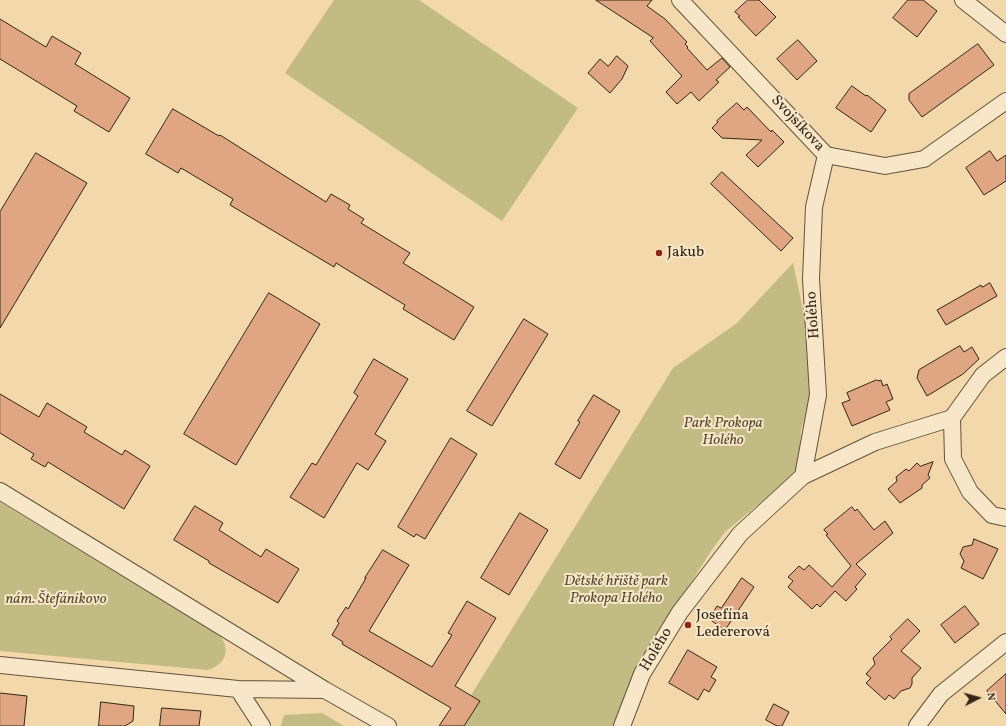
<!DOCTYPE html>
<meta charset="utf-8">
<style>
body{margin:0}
#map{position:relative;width:1006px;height:726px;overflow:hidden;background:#f2d8aa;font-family:Vollkorn,serif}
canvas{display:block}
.north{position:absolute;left:958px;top:678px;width:40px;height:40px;-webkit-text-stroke:3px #f7e6c8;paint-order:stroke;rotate:84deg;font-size:11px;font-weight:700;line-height:16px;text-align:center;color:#332616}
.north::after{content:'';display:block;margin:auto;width:14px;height:18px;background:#332616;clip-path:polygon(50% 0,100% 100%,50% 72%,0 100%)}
</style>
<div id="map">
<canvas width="1006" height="726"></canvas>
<div class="north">N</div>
</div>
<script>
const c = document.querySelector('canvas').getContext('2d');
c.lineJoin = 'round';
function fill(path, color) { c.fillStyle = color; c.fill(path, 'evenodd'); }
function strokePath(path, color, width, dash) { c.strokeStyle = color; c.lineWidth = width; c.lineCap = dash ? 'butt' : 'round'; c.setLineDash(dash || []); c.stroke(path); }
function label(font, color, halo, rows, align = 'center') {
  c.font = font + ' Vollkorn,serif'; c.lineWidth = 4; c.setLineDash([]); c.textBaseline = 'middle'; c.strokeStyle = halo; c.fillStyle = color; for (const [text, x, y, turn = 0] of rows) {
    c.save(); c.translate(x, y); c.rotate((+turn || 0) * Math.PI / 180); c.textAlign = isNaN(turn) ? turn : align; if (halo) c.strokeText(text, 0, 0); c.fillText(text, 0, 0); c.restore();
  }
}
fill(new Path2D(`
 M334,0h85l159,108 -76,113 -217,-148z
 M793,263l12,56 9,69 -13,42 -2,36 -10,13 -64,53 -14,19 -65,103 -10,19 -22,53h-162l221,-358 64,-45z
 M0,502l217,131c15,14 10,32 -10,37l-207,-19z
 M322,713l22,13h-62l-1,-1 3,-10z`), '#c2bc84');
const building = new Path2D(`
 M596,0h56l-5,6 18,13 22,23 -2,2 3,3 -1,1 20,22 15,-12 8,9 -14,13 3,2 -20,19 -8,-9 -14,12 -11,-12 16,-16 -32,-35 3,-3z
 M748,0h11l17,17 -20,19 -18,-19 2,-1 -5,-4z
 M908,0h15l14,11 -20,26 -24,-19z
 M0,19l46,28 6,-11 29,17 -6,11 55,34 -21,34 -35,-21 3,-5 -77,-47z
 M798,40l19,21 -20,19 -20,-21z
 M978,44l16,21 -72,52 -13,-17v-6z
 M617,56l11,10 -6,13 -12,14 -22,-20 12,-14 8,7z
 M852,86l14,10 1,-1 19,15 -15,22 -35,-24z
 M737,103l7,7 3,-3 24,25 1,-2 12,12 -26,25 -12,-12 16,-15 -40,-2 -10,-10 6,-6 -1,-1z
 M173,109l46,27 1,-1 106,67 5,-8 19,11 -2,4 16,10 -3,4 49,30 -7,10 71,44 -20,33 -51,-31 2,-4 -69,-42 -2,4 -104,-62 3,-6 -52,-31 -3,5 -32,-19z
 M990,151l7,10 9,-6v26l-22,14 -18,-27z
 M36,153l51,30 -87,145v-116z
 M722,172l71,66 -12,13 -70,-67z
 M990,283l7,13 -51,29 -9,-15 44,-25 1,2z
 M269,293l51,31 -84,141 -52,-31z
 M524,319l24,15 -56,92 -25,-15z
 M960,346l4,6 8,-5 7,12 -16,15 -36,22 -10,-18 2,-8z
 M374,359l34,20 -33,55 11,7 -18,29 -11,-7 -33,55 -34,-21 22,-34 4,2 42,-69 -4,-3z
 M877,380l1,1 3,-1 2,6 4,-2 6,15 -7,3 4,8 -38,16 -10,-23 8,-3 -3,-7z
 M0,394l39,23 8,-14 40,24 -3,5 38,23 3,-5 25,16 -26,43 -76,-47 -3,5 -14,-8 3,-5 -34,-21z
 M594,395l26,16 -40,68 -25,-15 25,-42 -2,-1z
 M451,438l26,16 -52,85 -9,-5 -2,3 -16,-10z
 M933,462l-5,13 2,3 -8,7v3l-22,15 -12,-14 9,-8 -1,-4 10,-8 3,2 8,-8 3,3z
 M195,506l28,17 -4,7 42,27 5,-8 33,20 -21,34 -69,-40v-2l-35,-21z
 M852,507l3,4 2,-2 17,21 11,-9 8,12 -37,31 10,10 -11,13 2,2 -11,12 -11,-10 -15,16 -3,-3 -5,5 -24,-22 5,-6 -5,-4 11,-11 5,4 5,-5 23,22 19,-21 -25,-31 2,-1 -4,-4z
 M520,513l28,17 -39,65 -28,-17z
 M974,539l24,10 -15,30 -22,-11 3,-7 -4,-7 3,-7 9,-2z
 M383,550l26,15 -40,66 63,36 20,-32 -4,-2 19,-32 29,17 -41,68 25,15 -16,25h-25l12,-18 -109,-64 1,-2 -11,-7 7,-12 -2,-2 9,-14 2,2 18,-31h-1z
 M742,578l12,9 -29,43 -16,-11 8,-13 4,2z
 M965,606l14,18 -24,19 -14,-18z
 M908,619l12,12 -19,20 20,17 -9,10v6l-2,4 -9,3 -7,8 -5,-4 -4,5 -19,-17 5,-5 -5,-4 9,-10 -2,-6 19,-19 -2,-2z
 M688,650l29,17 -6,10 5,3 -7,12 -5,-3 -6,11 -29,-17z
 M1006,674v40l-19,-23z
 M0,693l27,3 -3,30h-24z
 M101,702l33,4 -1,15 -8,5h-26z
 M774,704l15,8 -7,14h-5l-11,-6z
 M162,708l39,3 -2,15h-39z`);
fill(building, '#e0a582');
strokePath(building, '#332616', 1);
const minor = new Path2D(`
 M680,0l146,155 59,11 39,-7 82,-58
 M963,0l43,34
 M1006,357l-23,18 -31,43 1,41 17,33 22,23 14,3
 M803,476l15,-81 -7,-116 3,-72 12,-52
 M0,491l325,199 63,36
 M0,665l238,24 87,1
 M238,689l24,37
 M622,726l20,-52 38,-62 60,-78 63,-58 72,-34 77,-24
 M917,726l24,-32 65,-52`);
strokePath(minor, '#63523b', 18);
strokePath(minor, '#f7e6c8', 16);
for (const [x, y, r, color] of [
 [659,253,4,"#8f2418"],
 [688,625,4,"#8f2418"]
]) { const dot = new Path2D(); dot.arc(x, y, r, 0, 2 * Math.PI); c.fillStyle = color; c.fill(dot); strokePath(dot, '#f7e6c8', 1.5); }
label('15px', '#332616', '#f7e6c8', [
 ["Svojsíkova",797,124,47],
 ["Holého",814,315,-94],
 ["Holého",657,650,-59]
]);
label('15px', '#332616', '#f7e6c8', [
 ["Jakub",667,253],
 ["Josefína",696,616],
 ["Ledererová",696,633]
], 'left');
label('italic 15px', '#574c32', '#f7e6c8', [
 ["Park Prokopa",723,424],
 ["Holého",723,441],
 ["Dětské hřiště park",616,582],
 ["Prokopa Holého",616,599],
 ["nám. Štefánikovo",56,600]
]);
</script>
